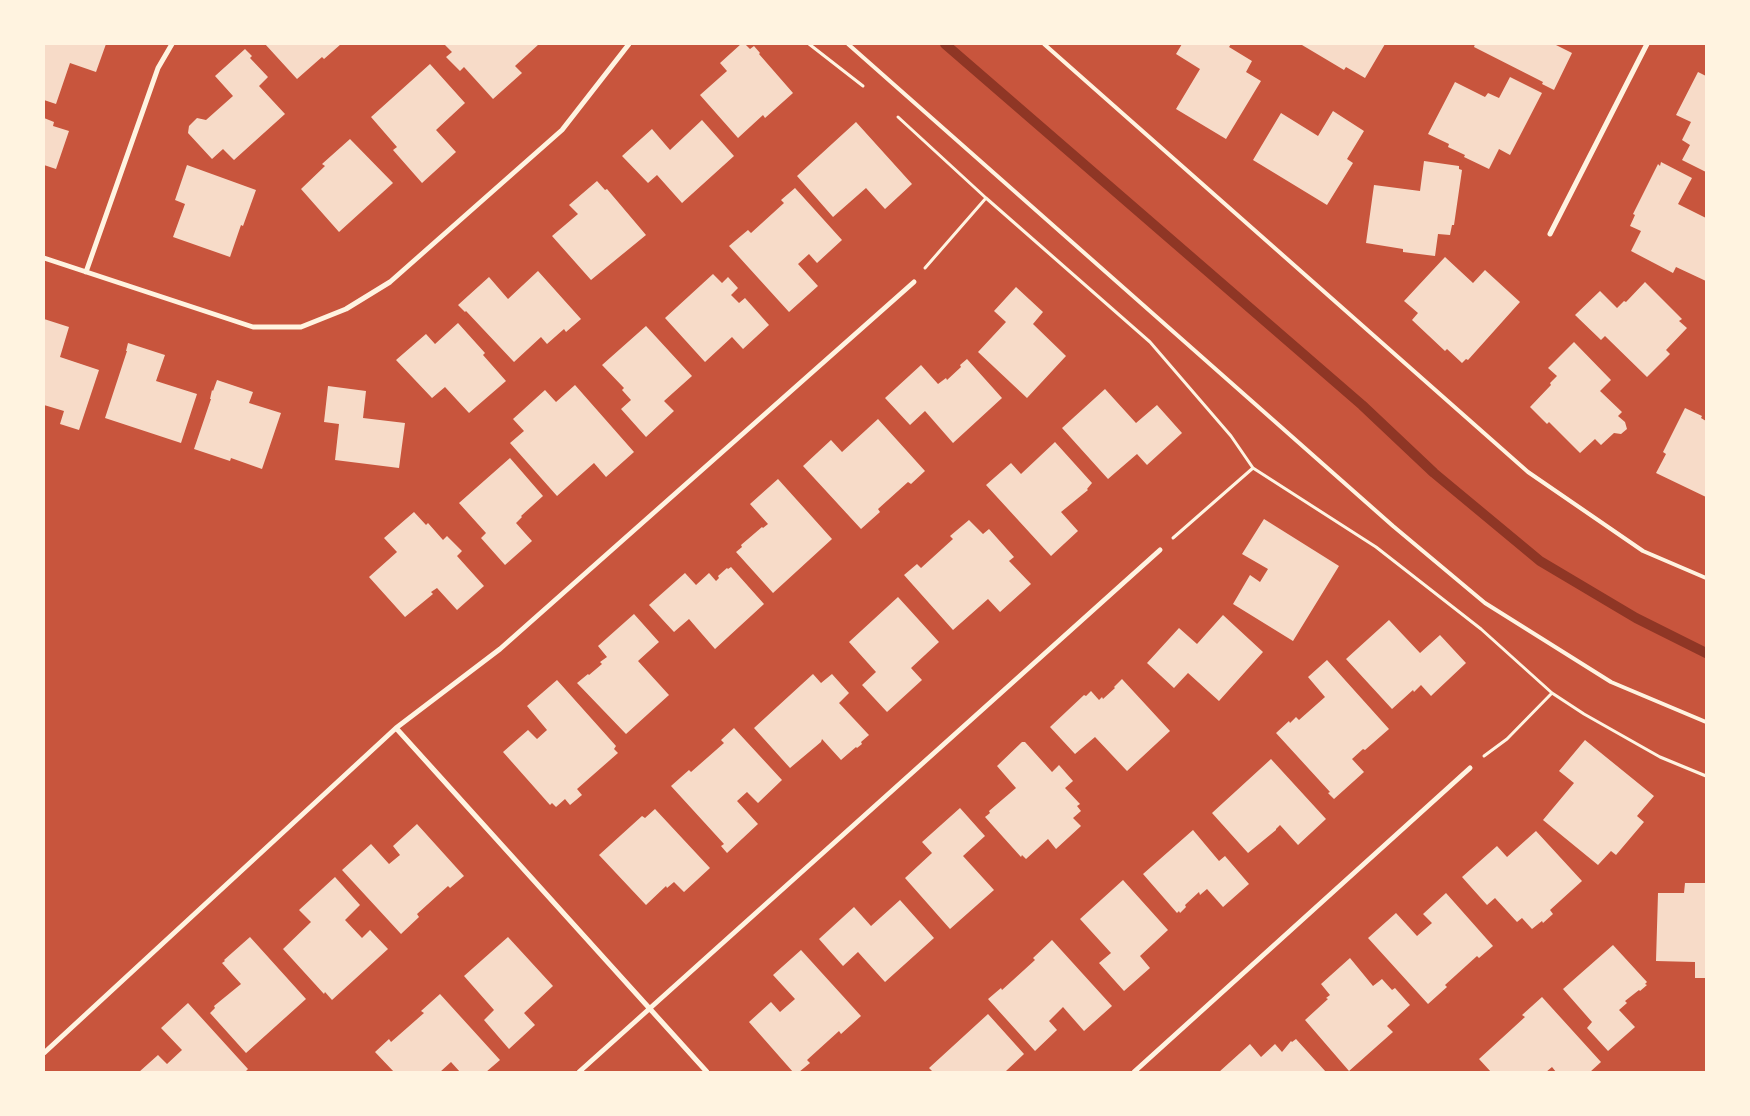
<!DOCTYPE html>
<style>
body{margin:0}
#map{position:relative;width:1750px;height:1116px;overflow:hidden;background:#c8553d;font-family:"Roboto Condensed",sans-serif}
canvas{display:block}
.frame{position:absolute;inset:0;border:45px solid #fff3e0;pointer-events:none}
</style>
<div id="map">
<canvas width="1750" height="1116"></canvas>
<div class="frame"></div>
</div>
<script>
const c = document.querySelector('canvas').getContext('2d');
c.lineJoin = 'round';
function strokePath(path, color, width, dash) { c.strokeStyle = color; c.lineWidth = width; c.lineCap = dash ? 'butt' : 'round'; c.setLineDash(dash || []); c.stroke(path); }
function fill(path, color) { c.fillStyle = color; c.fill(path, 'evenodd'); }
strokePath(new Path2D(`
 M945,44l417,361 72,68 106,88 96,57 70,35`), '#8f3625', 10);
fill(new Path2D(`
 M44,44h62l-10,28 -26,-9 -14,41 -12,-4z
 M265,44h76l-17,15 -2,-2 -25,22z
 M447,44h92l-24,22 7,7 -29,26 -29,-32 -4,4 -14,-14 6,-5 -7,-7z
 M741,44h4l5,5 4,-3 6,7 -1,1 34,39 -28,25 -2,-3 -25,23 -38,-43 27,-24 -7,-8z
 M1182,44h49l-2,3 23,14 -6,11 15,9 -35,58 -50,-30 24,-40 -24,-15z
 M1303,44h82l-20,34 -19,-11 -2,3 -42,-25z
 M1475,44h79l18,9 -18,37 -12,-6 1,-2 -69,-35z
 M245,49l7,7 -2,2 18,19 -9,9 26,28 -51,46 -11,-11 -11,10 -24,-26 1,-7 8,-8 9,2 27,-24 -18,-20z
 M430,64l35,39 -29,27 20,22 -34,31 -29,-33 4,-3 -26,-30z
 M1698,72l8,4v96l-24,-12 8,-15 -8,-5 9,-18 -15,-7z
 M1510,77l32,16 -32,62 -11,-6 -10,20 -25,-12 1,-2 -17,-8 1,-3 -21,-10 27,-52 30,15 3,-4 11,5z
 M1333,111l31,20 -17,28 6,4 -26,42 -74,-45 28,-47 37,23z
 M44,118l10,4 -1,4 16,5 -13,38 -12,-4z
 M702,120l32,36 -52,47 -25,-28 -9,8 -26,-27 30,-27 18,21z
 M856,122l56,62 -27,25 -19,-21 -33,29 -36,-41z
 M350,139l43,44 -54,49 -38,-43 24,-23 -3,-2z
 M1424,161l35,5v3l3,1 -8,55h-2l-2,10 -12,-1 -3,22 -32,-4v-3l-37,-6 8,-58 46,6z
 M1661,162l31,16 -14,26 28,14v63l-30,-14 -3,6 -42,-22 10,-20 -11,-5 5,-11 -2,-1 25,-50 2,2z
 M187,165l69,25 -13,36 -2,-1 -11,32 -57,-20 12,-33 -10,-4z
 M597,181l8,9 2,-1 39,46 -55,45 -39,-44 26,-22 -9,-9z
 M795,188l47,52 -25,23 -8,-9 -11,10 20,22 -29,26 -60,-66 19,-16 3,3 33,-30 -3,-3z
 M1445,257l28,26 12,-13 35,32 -52,58 -2,-1 -4,4 -15,-14 -2,2 -33,-31 6,-7 -14,-12z
 M538,271l43,48 -15,13 -2,-3 -17,15 -6,-7 -27,25 -48,-51 -1,1 -7,-7 31,-28 19,22z
 M713,274l9,9 6,-6 10,11 -7,7 8,8 6,-5 24,27 -26,24 -11,-12 -27,25 -40,-44z
 M1645,282l37,37 -3,2 8,7 -21,22 4,4 -23,23 -42,-41 -4,4 -26,-25 25,-24 17,17 7,-7 2,1z
 M1016,287l27,25 -10,12 33,32 -39,42 -49,-46 28,-30 -12,-11z
 M44,319l25,8 -9,30 39,13 -20,60 -19,-6 4,-13 -20,-6z
 M458,323l27,30 -2,2 23,26 -37,32 -24,-26 -13,11 -36,-38 30,-26 9,10z
 M646,326l46,50 -28,25 10,10 -28,26 -25,-28 10,-9 -9,-10 2,-2 -22,-23z
 M1574,342l37,38 -11,11 22,21 -4,4 7,6 2,7 -6,5 -7,-1 -13,12 -6,-6 -15,14 -31,-31 -2,2 -17,-17 21,-22 -1,-2 7,-7 -9,-8z
 M128,343l37,12 -9,26 41,13 -16,49 -76,-25 22,-67h-1z
 M967,359l35,39 -49,45 -28,-32 -15,14 -25,-27 36,-33 17,19 8,-6 1,2 14,-13 -1,-2z
 M217,380l36,12 -4,11 32,10 -19,56 -31,-11 -1,3 -36,-12 17,-50h-1l2,-9 1,1z
 M575,385l59,67 -28,25 -12,-14 -37,33 -47,-53 14,-12 -11,-12 32,-29 11,12z
 M328,386l38,5 -3,27 42,5 -6,45 -64,-8 4,-36 -15,-2z
 M1105,389l31,34 21,-18 25,28 -35,32 -10,-11 -29,25 -46,-51z
 M1685,408l17,8 -1,2 5,3v76l-50,-24 10,-19 -3,-2z
 M878,419l47,52 -14,13 -3,-2 -30,27 2,3 -19,17 -58,-63 28,-26 11,12z
 M1055,442l37,41 -5,6 1,1 -27,22 17,19 -27,25 -65,-71 25,-22 10,11z
 M510,458l33,38 -22,20 1,1 -6,6 16,18 -27,24 -24,-27 5,-5 -27,-30z
 M778,479l54,60 -59,54 -37,-41 6,-5 -1,-2 21,-18 1,1 5,-4 -18,-20z
 M414,512l12,13 2,-2 15,17 4,-4 15,15 -5,5 27,30 -27,24 -20,-22 -6,4 2,2 -28,23 -36,-40 28,-25 -13,-14z
 M1264,519l75,47 -46,75 -60,-37 17,-29 10,7 8,-13 -26,-15z
 M969,520l14,14 6,-5 25,28 -5,4 22,23 -31,28 -12,-13 -35,31 -49,-55 13,-11 4,4 32,-29 -3,-3z
 M731,567l33,37 -49,45 -26,-30 -15,13 -25,-27 36,-32 11,12 13,-12 7,8 3,-3 -1,-2 9,-8 1,1z
 M898,597l41,45 -28,26 11,12 -35,32 -25,-27 14,-13 -27,-30z
 M634,614l25,28 -21,19 31,34 -43,39 -49,-51 11,-9 1,1 13,-11 -2,-2 7,-5 -9,-11z
 M1223,615l40,37 -44,49 -31,-28 -14,15 -27,-25 32,-35 18,16z
 M1389,620l31,33 20,-18 26,28 -35,33 -10,-11 -7,7 -1,-2 -21,19 -46,-50z
 M1327,660l62,69 -24,21 -2,-1 -11,10 12,13 -30,27 -6,-6 2,-1 -54,-59 13,-12 1,2 6,-6 3,3 26,-23 -17,-20z
 M813,674l8,9 11,-9 17,19 -10,10 30,32 -8,7 1,2 -5,4 -1,-1 -15,13 -19,-21 -1,3 -31,26 -36,-40z
 M1122,679l48,52 -43,40 -32,-34 -20,17 -25,-27 34,-32 2,1 5,-5 8,9 3,-3 1,2 12,-11 -1,-1z
 M557,680l59,66 -2,3 4,4 -41,36 5,6 -12,10 -5,-6 -9,8 -4,-4 -2,2 -47,-53 25,-22 9,9 10,-9 -20,-24z
 M734,728l48,52 -24,23 -11,-11 -10,9 21,23 -31,29 -6,-7 3,-2 -53,-58 18,-16 2,2 33,-29 -3,-3z
 M1585,740l69,56 -17,20 7,6 -28,33 -5,-4 -13,14 -55,-45 31,-37 -15,-12z
 M1022,742h3l27,30 7,-7 14,16 -8,7 15,16 -3,2 4,5 -8,7 8,8 -25,23 -8,-10 -22,20 -4,-4 -1,2 -36,-40 5,-4 -1,-2 27,-23 -19,-22z
 M1271,759l55,60 -28,26 -18,-20 -4,4v1l-28,23 -36,-40z
 M960,808l25,28 -22,20 31,34 -44,39 -45,-51 27,-25 -10,-11z
 M655,809l55,59 -26,24 -10,-10 -7,6 -1,-2 -20,19 -47,-50 43,-39 3,2z
 M417,824l47,52 -14,12 -2,-2 -31,28 2,3 -18,17 -59,-64 29,-26 18,20 11,-9 -7,-9z
 M1193,830l26,31 6,-5 24,28 -26,23 -16,-18 -7,6 -1,-3 -14,13 1,2 -6,6 -1,-2 -2,2 -34,-39z
 M1536,831l46,50 -32,29 3,4 -10,9 -1,-2 -10,8 -10,-11 -5,4 -22,-24 -8,7 -25,-28 35,-31 10,11z
 M335,877l25,28 -15,15 17,18 8,-8 18,19 -56,51 -7,-8 -1,2 -41,-45 28,-27 -12,-12z
 M1123,880l45,50 -28,26 10,12 -26,23 -25,-28 12,-10 -31,-34z
 M1685,883h21v95h-11v-16l-39,-1 2,-68h26z
 M1446,893l47,53 -14,12 -2,-2 -32,29 2,2 -19,17 -60,-66 28,-25 21,23 15,-13 -9,-9z
 M900,900l34,38 -49,44 -27,-30 -15,14 -24,-27 35,-32 17,19z
 M250,937l56,62 -60,54 -36,-40 5,-5 -1,-2 27,-22 -19,-21 3,-2 -1,-1z
 M508,937l45,49 -29,27 11,12 -26,24 -25,-29 10,-10 -30,-34z
 M1052,940l60,66 -28,25 -21,-24 -14,14 8,9 -22,21 -47,-52 13,-11 1,2 33,-30 -2,-2z
 M1613,945l34,37 -2,2 2,1 -7,6 -1,-1 -14,11 2,2 -8,7 16,17 -27,24 -21,-23 5,-6 -29,-33z
 M801,950l60,66 -20,18 -2,-3 -32,29 3,3 -11,9h-6l-44,-50 22,-20 9,10 15,-13 -22,-24z
 M1350,958l23,28 9,-7 10,11 3,-2 15,17 -23,21 6,6 -44,39 -44,-51 23,-21 -2,-1 4,-3 -9,-11z
 M440,994l60,66 -14,12h-26l-9,-10 -11,10h-46l-19,-20 14,-13 2,3 33,-29 -3,-2z
 M1542,997l59,65 -11,10h-34l-4,-5 -6,5h-55l-12,-13 46,-42 -3,-2z
 M188,1003l60,66 -3,3h-106l19,-17 9,9 15,-14 -21,-22z
 M988,1014l36,40 -18,17 1,1h-74l-4,-4z
 M1296,1039l30,33h-107l31,-28 11,13 14,-13 7,8 9,-11 1,1z`), '#f7dbc8');
strokePath(new Path2D(`
 M809,44l54,42
 M898,117l88,81 164,144 81,94 22,32 123,79 105,82 71,64 32,21 76,43 46,19
 M925,268l61,-70
 M1173,538l80,-70
 M1484,756l23,-17 45,-46`), '#fff3e0', 3);
strokePath(new Path2D(`
 M848,44l545,482 92,77 126,79 95,40
 M1044,44l484,428 115,79 63,27`), '#fff3e0', 4);
strokePath(new Path2D(`
 M1550,234l97,-190
 M44,258l209,69h48l45,-18 44,-27 172,-152 67,-86
 M86,272l72,-204 14,-24
 M396,728l311,344
 M44,1053l352,-325 104,-79 414,-367
 M579,1072l581,-522
 M1134,1072l336,-304`), '#fff3e0', 5);
</script>
